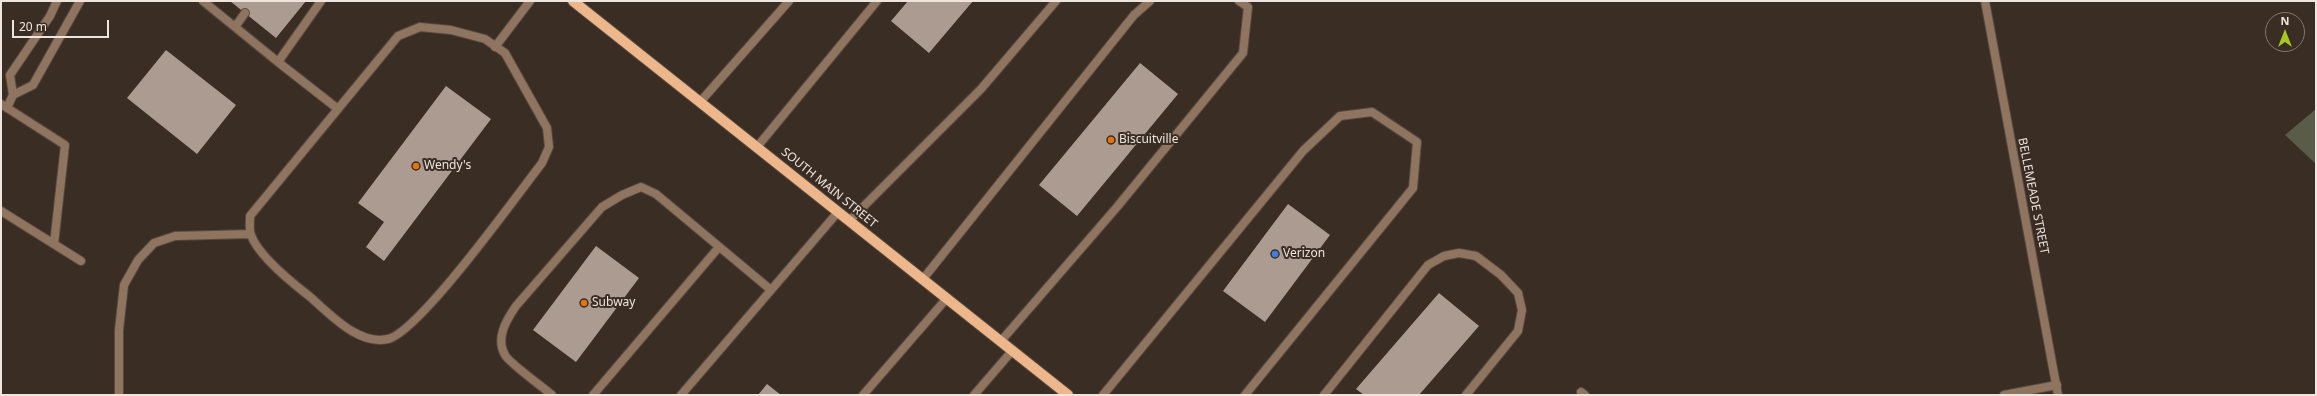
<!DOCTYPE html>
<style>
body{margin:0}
#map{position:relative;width:2317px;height:396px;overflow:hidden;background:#3a2d24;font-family:"Noto Sans",sans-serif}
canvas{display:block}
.frame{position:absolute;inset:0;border:2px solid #eee5df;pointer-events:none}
.north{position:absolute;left:2265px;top:12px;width:40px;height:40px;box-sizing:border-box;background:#3a2d24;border:1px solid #82776f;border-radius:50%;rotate:0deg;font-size:11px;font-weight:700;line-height:16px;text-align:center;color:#eee5df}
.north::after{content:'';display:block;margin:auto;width:14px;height:18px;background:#a5c822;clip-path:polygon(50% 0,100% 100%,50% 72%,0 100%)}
.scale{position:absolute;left:12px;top:20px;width:97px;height:18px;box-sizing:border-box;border:2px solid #eee5df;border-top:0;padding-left:5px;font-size:12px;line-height:14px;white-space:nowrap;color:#eee5df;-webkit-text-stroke:3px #3a2d24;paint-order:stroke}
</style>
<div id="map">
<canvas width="2317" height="396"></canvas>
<div class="frame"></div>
<div class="north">N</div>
<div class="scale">20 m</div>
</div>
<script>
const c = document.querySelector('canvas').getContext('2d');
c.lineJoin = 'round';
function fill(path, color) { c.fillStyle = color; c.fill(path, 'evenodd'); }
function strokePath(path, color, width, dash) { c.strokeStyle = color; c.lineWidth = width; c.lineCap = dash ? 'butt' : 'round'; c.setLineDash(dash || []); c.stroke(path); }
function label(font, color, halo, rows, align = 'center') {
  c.font = font + ' "Noto Sans",sans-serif'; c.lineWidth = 4; c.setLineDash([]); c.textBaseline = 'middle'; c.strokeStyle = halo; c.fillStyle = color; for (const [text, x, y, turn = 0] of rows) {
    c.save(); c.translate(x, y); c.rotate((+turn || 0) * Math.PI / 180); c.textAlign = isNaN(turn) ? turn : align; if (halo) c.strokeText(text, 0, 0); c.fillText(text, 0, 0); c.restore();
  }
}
fill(new Path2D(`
 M2316,109v55l-31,-29z`), '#595c49');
fill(new Path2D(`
 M230,1h76l-30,37z
 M908,1h65l-44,52 -38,-32z
 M166,50l70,55 -39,49 -70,-56z
 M1140,63l38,31 -101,122 -38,-31z
 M446,86l45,33 -107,142 -18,-14 18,-25 -26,-19z
 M1288,204l42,31 -65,87 -42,-31z
 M596,246l43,32 -63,84 -43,-32z
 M1439,293l40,33 -60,69h-55l-8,-6z
 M767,384l14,11h-23z`), '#ac9b91');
const lane = new Path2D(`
 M203,1l75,61
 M321,1l-43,61 60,47
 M235,27l10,-14
 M420,27l31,3 34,9 20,14 42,75 2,19 -7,16c-25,32 -122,168 -154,176 -30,7 -59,-26 -79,-43 -18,-14 -51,-41 -58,-61 -2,-5 -1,-13 -1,-19l148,-180z
 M495,47l35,-46
 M13,95l-3,-20 40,-59 7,-15
 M700,102l89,-101
 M1,104l64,41 -11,99
 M7,108l6,-13 20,-10 47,-84
 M757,147l120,-146
 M1,211l80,50
 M849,221l132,-132 75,-88
 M923,279l211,-264 16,-14
 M1001,341l116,-134 126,-154 5,-46 -9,-6
 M1581,392l4,3
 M119,395v-65l5,-45 14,-25 16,-17 21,-7 75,-2
 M552,395c-8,-7 -44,-33 -47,-40 -10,-17 2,-36 11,-49l86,-99 20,-12 19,-8 15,7 115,96
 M593,395l126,-148
 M681,395l157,-183
 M863,395l84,-97
 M974,395l38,-44
 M1103,395l200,-244 37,-35 32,-4 45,30 -4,46 -168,207
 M1324,395l104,-130 16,-9 15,-3 17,3 25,19 17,18 4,17 -4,21 -52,64
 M2004,395l53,-10`);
const street = new Path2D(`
 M1985,1l73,394`);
const primary = new Path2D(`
 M573,1l495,394`);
strokePath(lane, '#574a42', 10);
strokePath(street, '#574a42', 10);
strokePath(primary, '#574a42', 12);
strokePath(lane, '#8f745f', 8);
strokePath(street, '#8f745f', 8);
strokePath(primary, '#eeb78b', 10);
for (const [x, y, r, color] of [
 [1111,140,4,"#e8710a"],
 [416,166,4,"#e8710a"],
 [1275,254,4,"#3f7fe0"],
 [584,303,4,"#e8710a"]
]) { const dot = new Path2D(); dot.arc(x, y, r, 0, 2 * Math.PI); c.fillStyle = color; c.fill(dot); strokePath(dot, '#3a2d24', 1.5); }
label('12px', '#eee5df', '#3a2d24', [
 ["Biscuitville",1119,140],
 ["Wendy's",424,166],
 ["Verizon",1283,254],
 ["Subway",592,303]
], 'left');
label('12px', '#eee5df', '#3a2d24', [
 ["SOUTH MAIN STREET",829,188,39],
 ["BELLEMEADE STREET",2033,196,79]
]);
</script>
